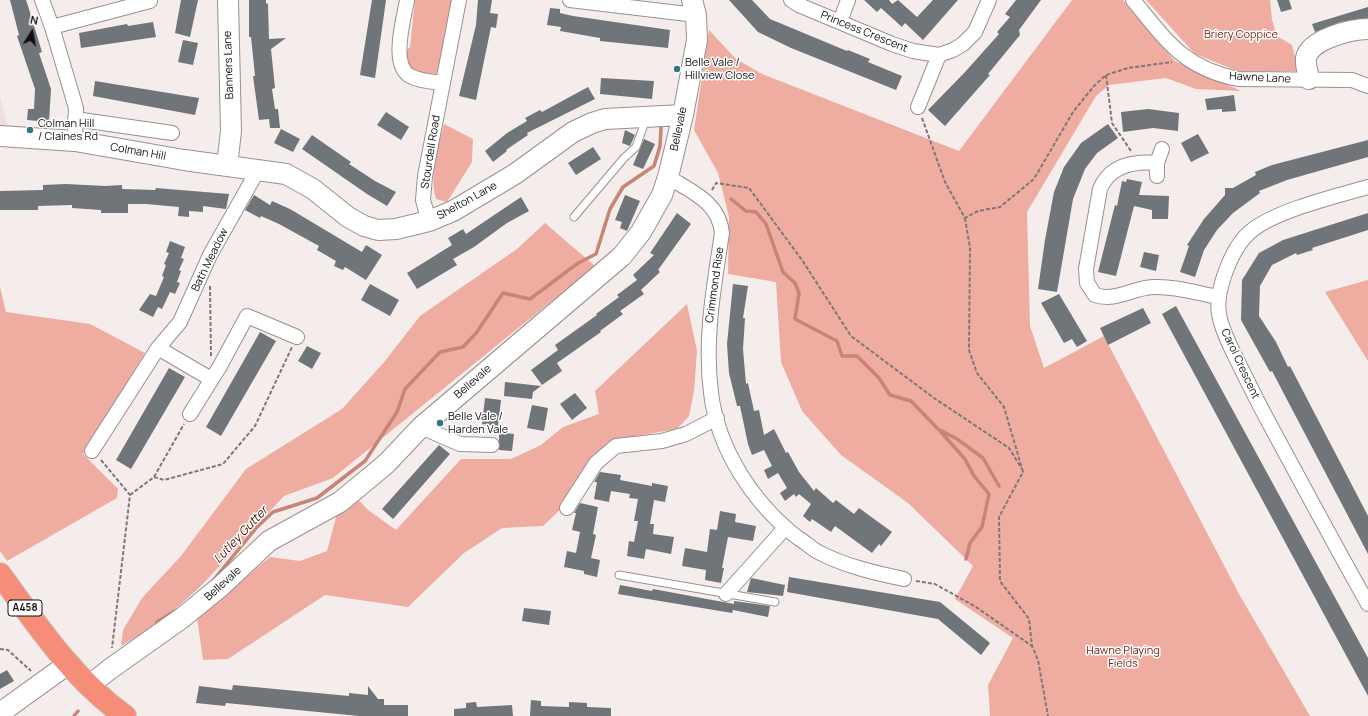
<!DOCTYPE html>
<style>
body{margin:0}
#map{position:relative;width:1368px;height:716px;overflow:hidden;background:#f5edec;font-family:Manrope,sans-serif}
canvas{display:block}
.north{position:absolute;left:12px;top:12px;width:40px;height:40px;-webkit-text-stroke:3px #fff;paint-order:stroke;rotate:11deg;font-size:11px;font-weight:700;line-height:16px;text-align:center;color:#120f0f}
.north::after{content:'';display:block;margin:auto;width:14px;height:18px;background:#120f0f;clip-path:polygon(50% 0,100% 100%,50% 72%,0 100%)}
</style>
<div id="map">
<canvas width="1368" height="716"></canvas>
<div class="north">N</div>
</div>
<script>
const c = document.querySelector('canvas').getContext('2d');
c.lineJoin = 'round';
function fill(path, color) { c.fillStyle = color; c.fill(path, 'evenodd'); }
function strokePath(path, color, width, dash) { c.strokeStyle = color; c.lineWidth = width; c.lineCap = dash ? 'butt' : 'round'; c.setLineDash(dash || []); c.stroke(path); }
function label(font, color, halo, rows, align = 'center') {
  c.font = font + ' Manrope,sans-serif'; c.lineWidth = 3; c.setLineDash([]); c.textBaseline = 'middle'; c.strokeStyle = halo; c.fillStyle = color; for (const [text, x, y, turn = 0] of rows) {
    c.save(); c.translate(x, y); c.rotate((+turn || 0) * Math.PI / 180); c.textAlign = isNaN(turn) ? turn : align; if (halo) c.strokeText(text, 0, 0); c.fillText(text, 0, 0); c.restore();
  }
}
fill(new Path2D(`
 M0,96l8,31 -8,-1z`), '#efdedb');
fill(new Path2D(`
 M415,0h37l-2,16 -14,60 -13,-1 -16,-10 -3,-12 6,-6z
 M1072,0h51l52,61 66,30 -45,-2 -30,-11 -57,7 -13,11 -69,116 3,114 14,42 60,-32 135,258 71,122h-320l-2,-31 25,-47 -58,-39 18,-33 -65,-63 -67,-48 -39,-44 -21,-49 -5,-80 -48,-8 1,-57 -11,-44 -24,-43 15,-100 27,29 26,15 197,77z
 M1146,0h124l2,20 5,16 15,9 7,26 -59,1 -45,-18z
 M444,124l29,15 -1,23 -25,40 -11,-3c-7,-23 2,-53 8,-75z
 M545,223l50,43 -262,212 -49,18 -84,91 -44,39 -35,20 2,-16 19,-32 39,-42 65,-87 96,-60 43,-48 35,-45 97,-67z
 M1368,280v81l-43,-69z
 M0,287l6,25 84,12 55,29 -62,101 35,35 -1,9 -110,63 -7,-10z
 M687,304l10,47 -3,40 -5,25 -12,13 -64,11 -14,11 -38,58 -18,17 -41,2 -38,25 -56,54 -83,-12 -97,64 -25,1 -6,-42 73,-61 30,4 27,-10 11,-41 15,-16 15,16 28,20 65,-71h50l30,-14 22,-18 36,-13 -4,-23z`), '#eeada0');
strokePath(new Path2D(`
 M731,199l15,12 10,1 10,12 17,48 12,11 4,10 -4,26 42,22 5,15h15l22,22 11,17 21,6 27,28 19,10 26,19 16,28
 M940,431l25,28 9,17 15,18 -7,33 -12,16 -4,16
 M211,583l46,-56 16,-15 44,-14 48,-37 32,-49 8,-23 35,-37 23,-5 14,-15 26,-39 27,6 48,-36 18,-9 14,-45 13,-22 31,-21 6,-20 1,-18
 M157,622l20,-12
 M74,716l4,-5`), '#c88476', 3.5);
fill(new Path2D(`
 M10,0h16l2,6 14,46 -3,1 12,36 -2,33 -22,-2 1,-11h6l1,-20 -18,-53 2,-1z
 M181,0h17l-8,37 -15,-4z
 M249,0h17v3l2,1 1,35 17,-1 -15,11 4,39 -3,1 3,20h3l2,19h-10l-1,-9 -10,1 -6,-44h2l-4,-39h-2z
 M372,0h14l-11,78 -15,-3z
 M478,0h14l-2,13 8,1 -2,14 -5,-1 -15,73 -17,-4 17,-71z
 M729,0h23l18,19 77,32 1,-1 22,9 -2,3 34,14 -6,14 -105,-42 -33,-16z
 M864,0h25l3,4 6,-4 19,17 16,-17h25l-35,40 -18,-17 -3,4 -21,-19 -4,4z
 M1016,0h25l-22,30 1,5 -32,39 2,1 -45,51 -17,-16 38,-39 33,-37 -2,-2 13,-15 -5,-3z
 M1277,0h12l3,9 -11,3z
 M1368,7v11l-28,4 -25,10 -3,-8z
 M550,8l10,1v4l13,3 97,14 -2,18 -68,-7v-3l-40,-7 1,-4 -14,-2z
 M153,22l3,15 -75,11 -2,-15 48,-9 1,2z
 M183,40l15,3 -5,22 -15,-3z
 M601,78l53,3 -2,18 -52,-5z
 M95,81l104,17 -4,17 -102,-19z
 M588,87l7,12 -68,34 1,2 -22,15 1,1 -14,11 -8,-11 22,-18 20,-12 -2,-3 15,-8 2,2z
 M1234,95l2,16 -14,1v-3l-15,1 -2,-11z
 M1148,109l31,4 -1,18 -25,-3 -30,4 -2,-20z
 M386,112l23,15 -8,13 -24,-15z
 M1108,124l10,14 -21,15 -12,16 -12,30 -16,93 -19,-3 7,-49 9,-48 10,-25 17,-24z
 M281,129l19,10 -7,13 -19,-9z
 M625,130l10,5 -5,11 -8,-3z
 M1198,134l11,19 -18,9 -10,-19z
 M312,135l39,27 -2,2 26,17 21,11 -9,14 -20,-12 -65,-45z
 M644,139l11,5 -12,25 -10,-4z
 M1368,140v17l-81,23 -28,11 1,2 -27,20 -16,17 -13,20 -9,27 -15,-5 9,-26 -2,-1 17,-26 21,-24v-7h8l23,-13 -1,-3 17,-7z
 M593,147l8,12 -25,16 -8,-12z
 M1127,179l15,3 -3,13 30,1 -1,23h-16v-9l-18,-4 -18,70 -18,-4 17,-67 2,1 5,-25 4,1z
 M66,184l39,2 17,-1v4l33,1 1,-2 73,6 -3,15 -23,-3v6l-14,-1v6l-11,-1 1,-9 -33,-3h-18v9h-27v-3l-29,-2v-3l-34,1v4h-38v-19l43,-1v-5z
 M254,195l16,10 2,-4 18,8 72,43 4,-7 16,10 -16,25 -21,-13 -2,3 -9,-4 2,-5 -19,-11 2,-4 -40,-22 -18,-8 -1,2 -15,-8z
 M625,195l15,6 -13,30 -7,-3 2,-6 -7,-2z
 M521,197l8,14 -22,12 -33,24 -21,12 4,6 -40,24 -10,-16 45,-28 -4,-7 15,-9 3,5z
 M677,213l14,11 -33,46 2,2 -19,18 3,4 -24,17 3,3 -23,17 1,1 -44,31 5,8 -20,14 -11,-15 27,-20 -3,-5 42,-30 -1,-1 23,-17 -2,-2 20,-15 -4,-5 21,-20 -4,-2z
 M1368,213v17l-56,18 1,2 -16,5 -1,-2 -24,12 -12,21 -1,30 17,26 12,25 2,-1 78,150v38l-96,-183 -2,1 -29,-52 1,-40 17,-27 24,-13z
 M170,241l15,6 -4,11 3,1 -5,11 2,1 -4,11 3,1 -5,11 -5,-2 -8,17 -4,-2 -5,10 -14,-7 11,-16 6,2 8,-19 -2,-1 4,-11 -2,-1 5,-11 -3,-1z
 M1144,252l15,3 -3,16 -16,-4z
 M370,284l29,16 -9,16 -29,-16z
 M733,284l15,2 -5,32h2l-2,31 3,35 2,-1 6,28 5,-1 5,25 10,-6 12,24 2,-1 11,20 15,19 2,-3 17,15 3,-3 18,14 5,-6 33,24 -11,14 -2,-2 -7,9 -37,-27 -4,6 -19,-13 -2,3 -7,-6 8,-12 -12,-10 -3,3 -2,-3 -9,7 -5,-8 7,-5 -9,-15 -10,6 -4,-9 8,-4 -8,-16 -12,5 -4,-11 -8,-38h-3l-8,-33 -2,-29z
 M1059,294l28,47 -10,6 -5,-8 -8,4 -23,-40z
 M1176,306l192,352v38l-206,-382z
 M1143,308l8,15 -43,22 -8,-17z
 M260,332l16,9 -55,95 -15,-9z
 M307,346l14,7 -9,16 -14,-8z
 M169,368l16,9 -54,92 -15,-9z
 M505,382l36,4 -8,6 -1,7 -28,-3z
 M575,393l12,15 -15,12 -12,-16z
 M485,398l16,2 -3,26 -16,-2z
 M532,405l16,3 -4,23 -17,-3z
 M499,432l15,2 -2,17 -13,-1z
 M439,445l11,9 -57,65 -11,-10z
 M600,472l21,3 -1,5 32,6v-3l16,3 -3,16 -11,-2 -4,24h4l-1,10 21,3 -3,17 -25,-5 -2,10 -17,-3 2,-15 5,1 4,-21h-4l4,-22 -9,-1 1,-4 -19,-3 -2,11 -15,-3 3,-17h-3z
 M580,503l18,4 -5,27 3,1 -5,23 9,2 -3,17 -13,-3v-3l-20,-4 3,-16 9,2 4,-21 -8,-2 4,-17h-2z
 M720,511l16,3 -1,8 21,4 -3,15 -25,-4 -6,31h2l-3,15 -16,-3 1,-10 -24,-4 3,-18 22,4 3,-23 7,1z
 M789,577l151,25 50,41 -9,12 -43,-36 -151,-27z
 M751,578l34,7 -2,11 -36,-4z
 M620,585l32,6 1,-2 81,15v-3l36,5 -2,11 -35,-7 -1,3 -114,-19z
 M524,608l27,3 -2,14 -27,-4z
 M7,670l7,11 -14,8v-15z
 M233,685l116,11v-3l19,2v-9l10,13h6v6h24v11h-49l-133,-13 -1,3 -29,-3 3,-17 33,4z
 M531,700l10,1v5l28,1v-5l18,1v4l24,1v8h-81z
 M476,702l1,5 35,-2 1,11h-59v-7l12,-1v-5z`), '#6f7578');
const lane = new Path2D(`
 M574,217l50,-59 12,-11 10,-28
 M619,575l156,27`);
const street = new Path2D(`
 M42,0l10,27 24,81 -1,33
 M407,0c-3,18 -17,65 3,76 9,5 23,6 33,7
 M570,0l126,15
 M791,0l8,5 93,39 21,7 26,4 14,-5 10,-6 12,-12 14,-32
 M1133,0c33,40 50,68 105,79l114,1 16,6
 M840,22l8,-22
 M52,27l98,-26
 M918,107l21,-52
 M75,119l97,14
 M1157,163c-23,-2 -47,2 -57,26l-14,80 1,14 8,12c21,7 37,-7 58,-8 22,-1 44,6 65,10
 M1157,176v-13l5,-14
 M668,177c24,15 51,25 54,56 -8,53 -18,106 -11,160 7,57 43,111 87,145 7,4 13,10 20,14 27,14 57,21 86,27
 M1368,187c-32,9 -94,24 -118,45 -18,15 -35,59 -31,82 2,14 9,27 15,40 11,22 22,45 34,67 33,61 66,123 100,183
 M429,221l-6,-21 2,-24 34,-176
 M158,348l53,31
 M190,414l30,-48 27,-50 50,21
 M421,427l39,17 32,1
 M92,451l66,-103 22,-26 30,-67 48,-85
 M567,508l29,-45 20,-17 46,-5 24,-7 31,-16
 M726,594l59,-66`);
const secondary = new Path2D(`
 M1309,79c-1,-6 -4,-15 -3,-21 4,-19 46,-29 62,-29
 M0,136l75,5 109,19 102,14 27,15 35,28 16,9 14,4 18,-1 33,-8 24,-10 62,-37 58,-42 19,-9 13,-4 78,-4
 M227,166l4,-35 -3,-131
 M90,685l20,-16 72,-51 38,-31 49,-46 71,-39 46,-38 35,-37 201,-171 19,-24 21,-37 6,-18 15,-62 14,-75 -1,-25 -4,-15
 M0,713l68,-49`);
const highway = new Path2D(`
 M0,574c37,51 73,105 125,142`);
strokePath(lane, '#98918f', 9);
strokePath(street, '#98918f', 16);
strokePath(secondary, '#98918f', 22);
strokePath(highway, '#cbcaca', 24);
strokePath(new Path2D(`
 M1106,75l6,48 19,28
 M922,118l23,64 20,36 13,-7 22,-4 34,-28 39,-67 21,-26 12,-11 22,-7 44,-6
 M712,190l4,-7 33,5 53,72 49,76 83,62 75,50 13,21
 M965,218l5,30 -1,102 8,23 27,34 19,65 -24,45 1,64 29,38 3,27 6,14 10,56
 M210,286l1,70
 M101,460l29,35 -18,153
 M154,477l10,3 59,-16 32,-38 37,-79
 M130,495l24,-18 30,-53
 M916,581l19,3 41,23 56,39
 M0,649l8,1 23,21`), '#7d7877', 2, [4, 2]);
strokePath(lane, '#fff', 7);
strokePath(street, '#fff', 14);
strokePath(secondary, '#fff', 20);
strokePath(highway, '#f68d79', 22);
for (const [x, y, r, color] of [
 [677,69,4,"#347388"],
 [30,130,4,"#347388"],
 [440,423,4,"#347388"]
]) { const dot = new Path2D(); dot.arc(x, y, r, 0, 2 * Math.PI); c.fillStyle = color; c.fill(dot); strokePath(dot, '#fff', 1.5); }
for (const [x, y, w] of [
 [25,608,34]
]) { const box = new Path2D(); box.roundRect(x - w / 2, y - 8, w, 16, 3); c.fillStyle = '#fff'; c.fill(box); strokePath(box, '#120f0f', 1); }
label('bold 10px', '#120f0f', null, [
 ["A458",25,608]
]);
label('11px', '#120f0f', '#fff', [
 ["Princess Crescent",864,32,22],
 ["Banners Lane",229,65,-92],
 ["Hawne Lane",1260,78,3],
 ["Bellevale",679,129,-78],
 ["Colman Hill",138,152,10],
 ["Stourdell Road",431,152,-81],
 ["Shelton Lane",467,201,-29],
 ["Bath Meadow",210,260,-64],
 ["Crimmond Rise",715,285,-82],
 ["Carol Crescent",1240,364,65],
 ["Bellevale",473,382,-41],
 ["Bellevale",223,584,-42]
]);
label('11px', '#6f1c10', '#fff', [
 ["Briery Coppice",1241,35],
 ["Hawne Playing",1123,651],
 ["Fields",1123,664]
]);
label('11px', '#120f0f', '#fff', [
 ["Belle Vale /",685,63],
 ["Hillview Close",685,76],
 ["Colman Hill",38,124],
 ["/ Claines Rd",38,137],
 ["Belle Vale /",448,417],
 ["Harden Vale",448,430]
], 'left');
label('italic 12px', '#4f1007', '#fff', [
 ["Lutley Gutter",241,535,-47]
]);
</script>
